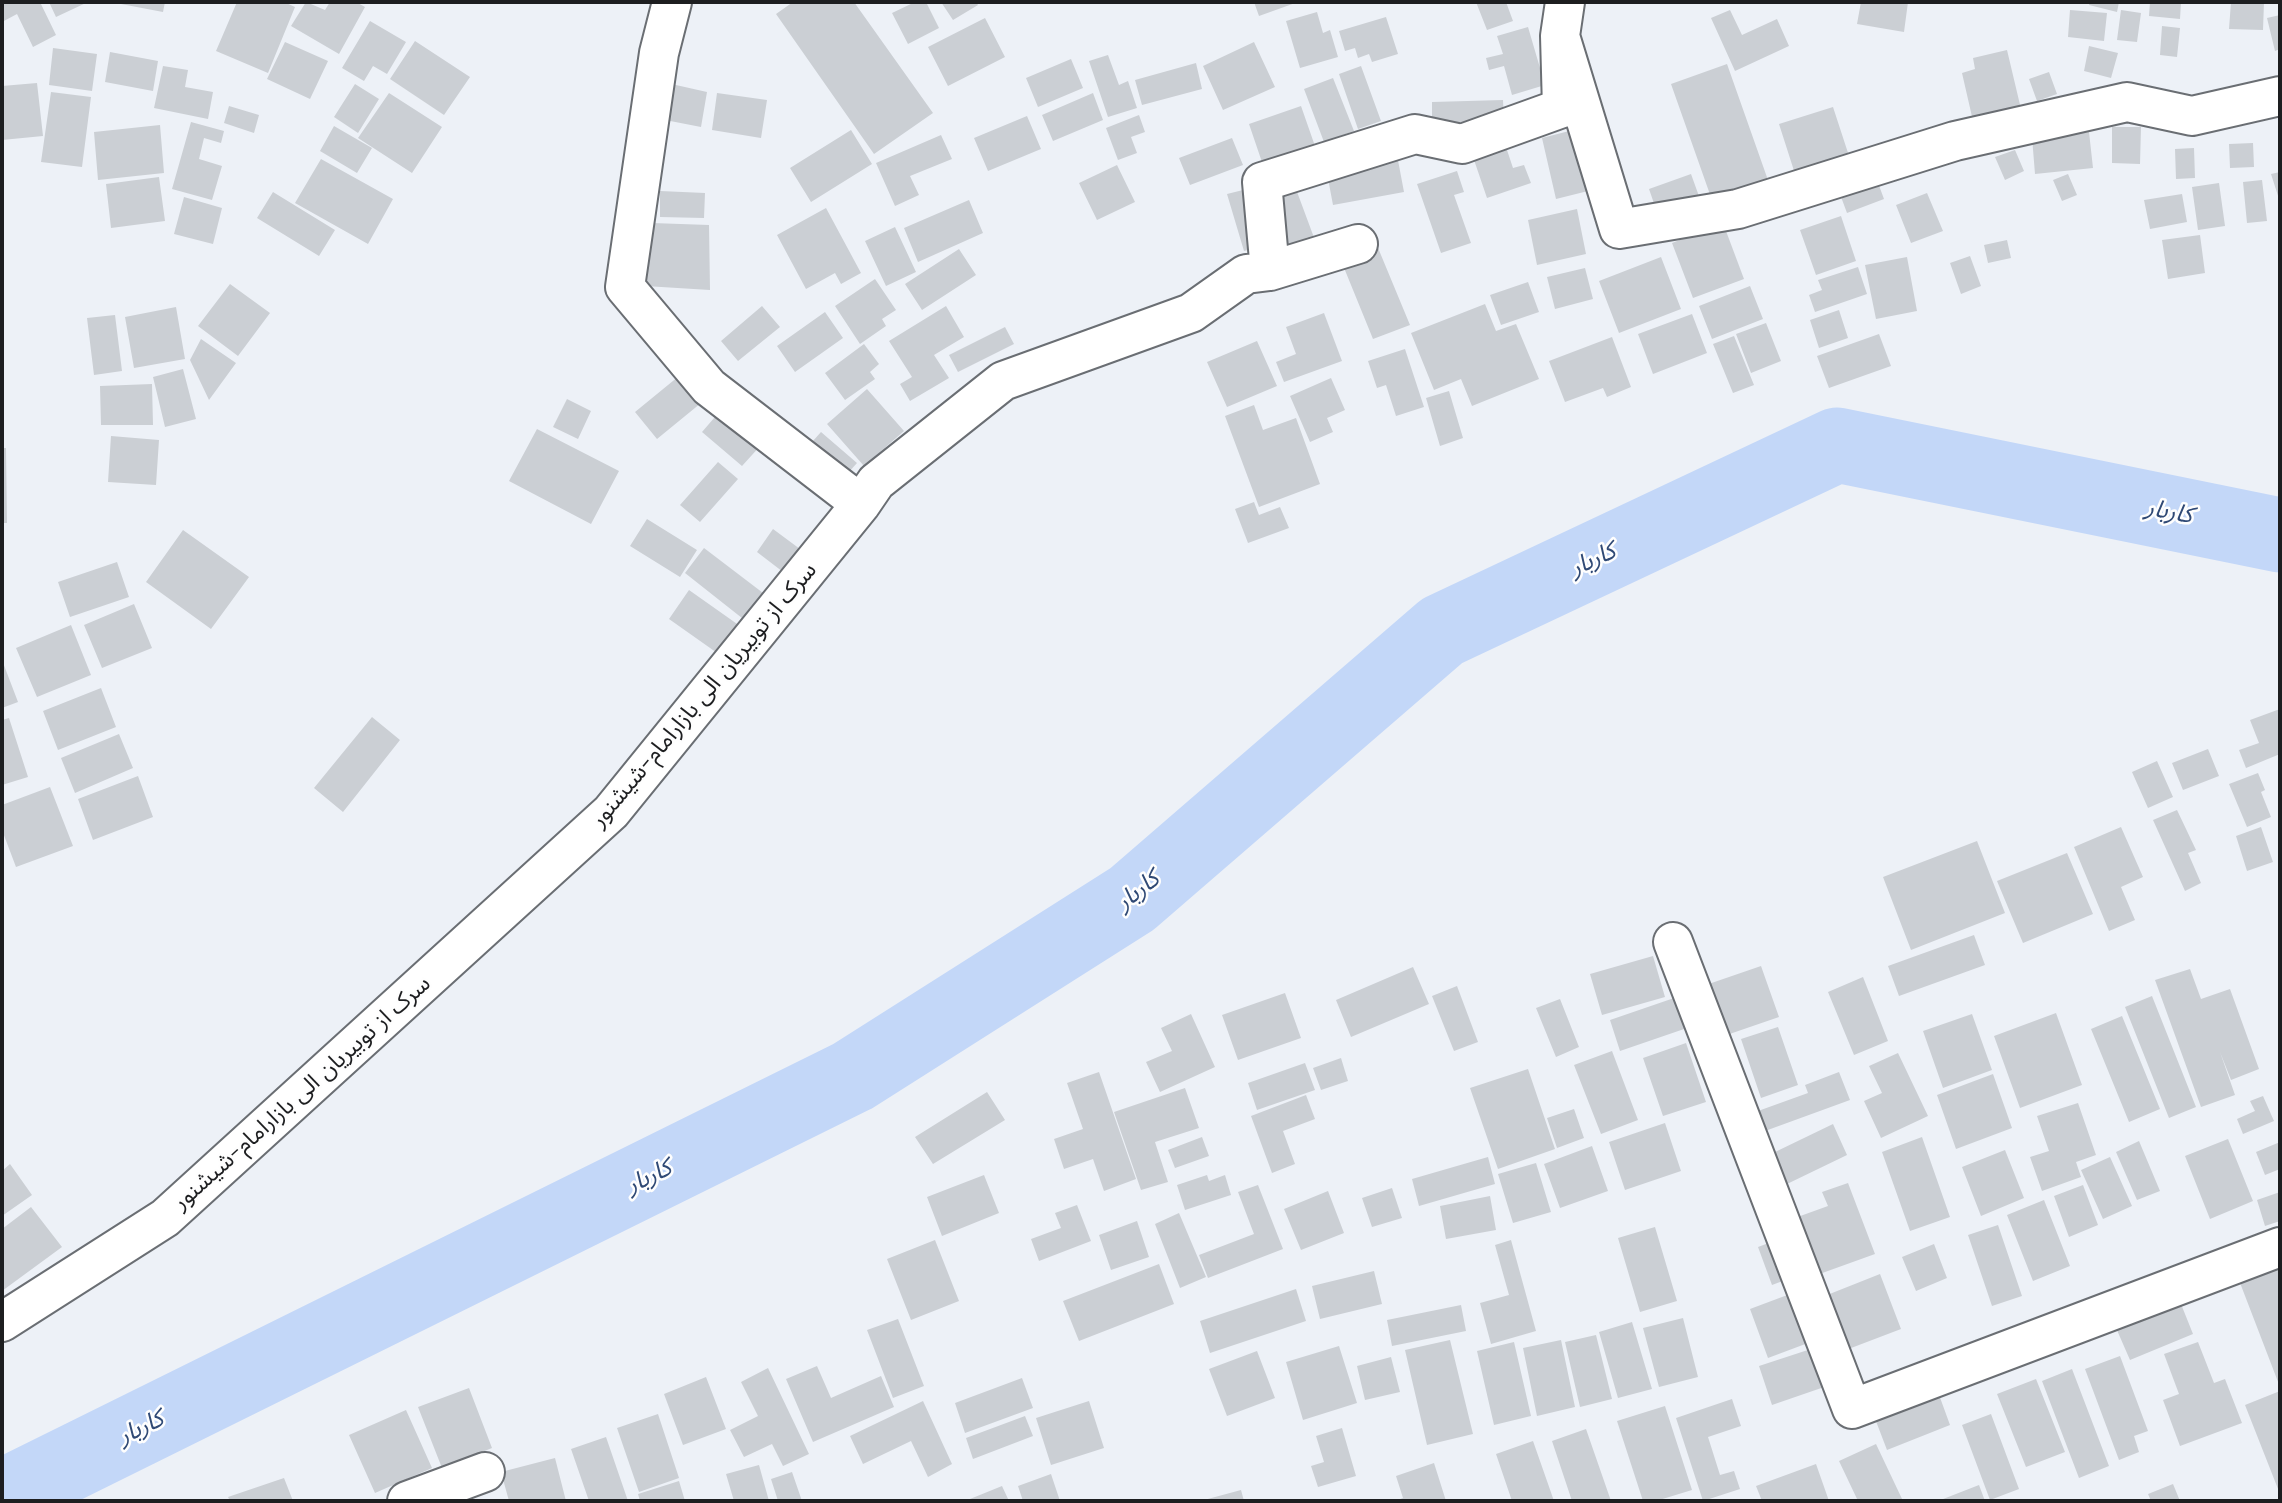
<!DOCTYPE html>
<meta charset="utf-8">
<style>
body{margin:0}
#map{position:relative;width:2282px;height:1503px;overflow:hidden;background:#edf1f7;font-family:Lora,serif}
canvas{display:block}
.frame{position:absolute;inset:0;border:4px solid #1d1e20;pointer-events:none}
</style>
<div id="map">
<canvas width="2282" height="1503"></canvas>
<div class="frame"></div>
</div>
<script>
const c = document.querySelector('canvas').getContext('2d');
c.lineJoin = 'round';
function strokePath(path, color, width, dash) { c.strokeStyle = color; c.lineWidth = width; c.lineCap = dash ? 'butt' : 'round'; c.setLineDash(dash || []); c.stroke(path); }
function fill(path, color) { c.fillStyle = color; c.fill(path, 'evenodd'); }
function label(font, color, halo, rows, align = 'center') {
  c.font = font + ' Lora,"Noto Sans Arabic",serif'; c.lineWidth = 5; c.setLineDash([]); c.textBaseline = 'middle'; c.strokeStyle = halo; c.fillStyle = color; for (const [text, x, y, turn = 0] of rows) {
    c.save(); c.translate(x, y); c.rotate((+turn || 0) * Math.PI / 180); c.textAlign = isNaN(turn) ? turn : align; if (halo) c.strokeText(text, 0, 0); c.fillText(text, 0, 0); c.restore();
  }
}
strokePath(new Path2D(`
 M2,1497l851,-421 279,-177 310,-268 395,-186 443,90`), '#c3d7f8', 75);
fill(new Path2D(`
 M2,2h38l16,33 -23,12 -16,-33 -15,8z
 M49,2h39l-32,15z
 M121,2h44l-2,10 -42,-8z
 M237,2h47l11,5 -27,66 -52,-22z
 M306,2l19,8 5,-8h26l9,5 -26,47 -48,-28z
 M793,2h61l79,111 -59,41 -98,-140z
 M915,2h11l13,26 -31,16 -16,-31z
 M941,2h35l2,3 -25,15z
 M1254,2h44l-39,14z
 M1476,2h30l7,19 -26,9z
 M1861,2h47l-4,30 -47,-8z
 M2090,2h29l-2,10 -28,-7z
 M2150,2h31l-1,17 -31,-3z
 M2231,2h33l-1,28 -34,-1z
 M1730,10l12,25 35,-16 12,27 -54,25 -24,-53z
 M2070,10l37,3 -3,28 -36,-4z
 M2121,10l20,3 -4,29 -20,-2z
 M1317,12l6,21 7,-3 8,27 -38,11 -14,-47z
 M2280,15v34l-5,2 -8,-33z
 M1386,17l12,37 -26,8 -3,-8 -11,4 -3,-10 -10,3 -6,-20z
 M985,18l20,39 -57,29 -20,-39z
 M370,21l36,21 -19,32 -14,-8 -9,15 -22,-13z
 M2162,26l18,2 -3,29 -17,-2z
 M1528,27l17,58 -33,10 -8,-29 -15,4 -3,-12 17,-4 -6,-18z
 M415,41l55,36 -26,38 -54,-36z
 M285,42l43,19 -18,38 -43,-20z
 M1254,42l21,45 -52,23 -20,-44z
 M2089,46l29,7 -7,25 -27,-7z
 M53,48l44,6 -5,37 -43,-6z
 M2007,50l14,59 -48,12 -11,-48 13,-4 -2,-11z
 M110,52l48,9 -5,30 -48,-9z
 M1108,55l11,30 9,-4 9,27 -29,9 -19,-56z
 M1071,59l12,29 -45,19 -12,-29z
 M1196,63l6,26 -60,16 -7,-25z
 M1727,64l42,119 -56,20 -42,-119z
 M163,66l25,4 -3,17 28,5 -5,27 -54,-11z
 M1361,66l20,55 -23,8 -19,-55z
 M2049,72l8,22 -20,7 -8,-22z
 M1333,78l21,53 -30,11 -20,-53z
 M37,83l6,53 -41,4v-54z
 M667,83l40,9 -6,35 -41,-8z
 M355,84l24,15 -21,34 -24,-16z
 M51,92l40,5 -9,70 -41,-5z
 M389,93l53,34 -30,46 -54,-35z
 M717,93l50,7 -6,38 -49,-8z
 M1093,93l10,27 -50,21 -11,-26z
 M1503,100l1,21 -72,2v-21z
 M229,106l30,9 -5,18 -30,-10z
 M1301,106l15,43 -52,19 -15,-44z
 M1833,107l17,52 -54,18 -17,-53z
 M1139,115l6,17 -14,5 6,16 -19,7 -12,-32z
 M1027,116l14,33 -53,22 -14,-33z
 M191,122l33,9 -3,12 -17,-5 -5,21 23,7 -10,34 -40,-11z
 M160,125l4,48 -66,7 -4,-48z
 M334,126l38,22 -15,25 -37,-22z
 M2112,127h29l-1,37 -28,-1z
 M1577,129l15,61 -36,9 -14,-61z
 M851,130l21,34 -61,38 -21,-34z
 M2089,132l4,36 -58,6 -3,-37z
 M941,135l11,24 -42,17 9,19 -24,11 -19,-43z
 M1232,138l11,27 -53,20 -11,-27z
 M2253,143l1,24 -24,1 -1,-24z
 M1505,144l8,24 11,-3 7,18 -44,15 -15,-44z
 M2194,148l1,30 -19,1 -1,-30z
 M2015,150l9,21 -19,9 -10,-23z
 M1397,155l7,37 -71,13 -7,-37z
 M321,159l72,40 -25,45 -73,-41z
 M1117,165l18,37 -38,18 -18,-37z
 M1457,171l7,21 -10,3 17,48 -30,10 -24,-69z
 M1874,172l10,27 -37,14 -10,-27z
 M2280,172v30l-9,-28z
 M1691,174l9,25 -42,16 -9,-26z
 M2068,174l9,21 -15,6 -9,-21z
 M159,177l6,44 -54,7 -5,-44z
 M2262,180l5,41 -20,2 -4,-41z
 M1293,181l23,62 -25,9 -22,-62z
 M2219,183l6,43 -27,4 -6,-43z
 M1251,188l15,57 -22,6 -17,-57z
 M660,191l45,2 -1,25 -44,-1z
 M273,192l62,38 -16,26 -62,-38z
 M1927,193l16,38 -32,12 -15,-38z
 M2182,194l5,28 -37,7 -6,-29z
 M184,197l38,11 -9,36 -39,-10z
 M969,200l14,33 -65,29 -14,-34z
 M826,208l35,65 -20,11 -6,-11 -29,16 -29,-54z
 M1577,209l9,45 -49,11 -9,-45z
 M1841,216l15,45 -40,14 -16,-45z
 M652,223l57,2 1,65 -65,-4z
 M1723,223l21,56 -51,19 -21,-55z
 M895,227l21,45 -30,14 -21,-45z
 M2200,235l5,38 -37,6 -6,-39z
 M2007,240l4,18 -23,5 -4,-18z
 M1376,243l34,82 -37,14 -33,-81z
 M959,249l17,26 -54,35 -17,-26z
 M1970,256l11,30 -20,8 -11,-31z
 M1661,257l20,52 -62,24 -20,-52z
 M1907,257l10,54 -41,8 -11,-54z
 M1858,267l9,27 -52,18 -6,-17 13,-5 -4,-10z
 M1585,268l8,31 -38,10 -8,-32z
 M875,279l21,31 -14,9 4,7 -26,18 -25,-38z
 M1528,282l11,30 -38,13 -11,-30z
 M230,284l40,29 -32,43 -40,-30z
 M1750,286l13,33 -51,20 -13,-33z
 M1485,304l11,27 20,-7 23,55 -67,27 -11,-27 -27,11 -23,-57z
 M762,306l18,21 -42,34 -17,-20z
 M946,306l18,31 -30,18 15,23 -39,23 -10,-17 12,-7 -23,-36z
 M176,307l9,52 -51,9 -9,-51z
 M1839,310l9,28 -29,10 -9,-28z
 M825,312l18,26 -48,34 -18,-26z
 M1324,313l18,48 -58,21 -8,-20 20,-8 -10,-27z
 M1692,314l15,39 -54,21 -15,-40z
 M115,315l7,56 -28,4 -7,-57z
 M1766,323l15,38 -30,12 -15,-39z
 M1005,327l9,17 -56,28 -9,-17z
 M1879,334l12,32 -62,22 -12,-32z
 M1734,336l20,49 -21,8 -20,-49z
 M1612,337l19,50 -24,10 -4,-9 -38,14 -16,-41z
 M201,339l35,24 -27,37 -19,-40z
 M1257,341l20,45 -50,21 -20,-45z
 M864,344l15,20 -9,8 5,7 -30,21 -20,-27z
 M1405,349l19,58 -28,9 -10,-31 -9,3 -9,-27z
 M183,369l13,50 -31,8 -12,-50z
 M679,376l22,27 -44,36 -22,-27z
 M1331,378l14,32 -18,8 6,14 -23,10 -20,-46z
 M152,384l1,41h-52l-1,-39z
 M867,389l37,42 -40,35 -37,-42z
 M1449,391l14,47 -23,8 -14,-48z
 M567,399l24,12 -13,28 -25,-12z
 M1254,405l9,25 33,-12 24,66 -61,23 -34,-91z
 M721,410l41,34 -20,22 -40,-34z
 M537,429l82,42 -28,53 -82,-43z
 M821,432l36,31 -18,20 -36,-31z
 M111,436l48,4 -3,45 -48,-3z
 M2,448h4l1,75h-5z
 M718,462l20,17 -38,43 -20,-17z
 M1254,502l5,13 21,-8 9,21 -41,15 -13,-34z
 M647,519l50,31 -17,27 -50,-31z
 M773,529l31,23 -17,23 -30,-23z
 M183,530l66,47 -38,52 -65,-47z
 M704,548l63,48 -20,26 -62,-49z
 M117,562l12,35 -59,20 -12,-35z
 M689,590l51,36 -20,29 -51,-36z
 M134,604l18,44 -50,20 -18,-43z
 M71,625l20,50 -54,22 -21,-49z
 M2,660l16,42 -16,6z
 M101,688l15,39 -58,23 -15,-39z
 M2280,709v45l-34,14 -7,-18 20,-7 -9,-23z
 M372,717l28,23 -57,72 -29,-24z
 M9,718l19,59 -26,8v-65z
 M119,734l14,34 -58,25 -14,-35z
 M2208,749l11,27 -36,14 -11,-27z
 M2157,761l16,36 -25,11 -16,-36z
 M2258,773l7,17 -4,2 10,25 -24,10 -18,-43z
 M138,776l15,41 -60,23 -15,-41z
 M50,787l23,59 -57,21 -14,-37v-25z
 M2177,810l19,40 -8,3 13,30 -16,8 -32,-71z
 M2121,827l22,50 -22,10 14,33 -26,11 -35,-84z
 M2261,827l12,35 -26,9 -11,-35z
 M1977,841l28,72 -94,37 -28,-73z
 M2067,853l26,61 -70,29 -26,-62z
 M1974,935l11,30 -86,31 -11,-30z
 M1653,956l12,41 -63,18 -12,-41z
 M1761,966l18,51 -64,22 -18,-51z
 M1413,967l16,37 -78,33 -15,-37z
 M2190,969l11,30 29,-10 29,80 -28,11 -11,-28 15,43 -34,12 -46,-127z
 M1863,977l25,64 -34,14 -26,-63z
 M1457,986l21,56 -24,9 -22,-55z
 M1285,993l16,45 -63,22 -16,-45z
 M2152,996l44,111 -27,11 -44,-111z
 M1677,997l10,31 -67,23 -10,-31z
 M1560,999l19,48 -23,10 -20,-49z
 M2056,1013l26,72 -62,23 -26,-72z
 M1191,1014l24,53 -55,25 -14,-30 26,-11 -11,-23z
 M1972,1014l20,56 -49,18 -20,-57z
 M2122,1016l38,93 -31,13 -38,-93z
 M1778,1027l20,58 -37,13 -20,-59z
 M1686,1043l20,59 -43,14 -20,-58z
 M1612,1051l26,69 -37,14 -27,-69z
 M1898,1053l30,63 -47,22 -17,-37 18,-8 -13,-27z
 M1341,1058l7,23 -27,9 -8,-22z
 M1305,1063l10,27 -58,20 -9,-27z
 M1528,1069l27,80 -57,20 -28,-81z
 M1099,1072l37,107 -32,12 -11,-32 -29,10 -10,-30 29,-10 -16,-46z
 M1839,1072l11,28 -85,31 -7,-20 50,-18 -3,-8z
 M1993,1074l19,54 -56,21 -19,-54z
 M1185,1088l14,40 -44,14 13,40 -27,8 -27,-78z
 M987,1092l18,28 -72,44 -18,-27z
 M1306,1095l9,24 -32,12 12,33 -23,9 -21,-57z
 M2263,1096l11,25 -31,13 -6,-15 18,-8 -5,-10z
 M2078,1103l18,52 -20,7 5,15 -39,14 -12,-34 19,-6 -12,-35z
 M1574,1109l10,29 -27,10 -10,-30z
 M1665,1123l16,48 -56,19 -16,-48z
 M1833,1124l14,31 -60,29 -14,-31z
 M1202,1137l7,19 -34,12 -7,-18z
 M1922,1137l28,80 -40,14 -28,-79z
 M2228,1139l25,62 -43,18 -25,-63z
 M2139,1141l21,50 -23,9 -21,-48z
 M2280,1142v27l-15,6 -9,-23z
 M1592,1146l16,45 -48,17 -16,-44z
 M2005,1150l19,48 -43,18 -19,-49z
 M1488,1157l7,27 -76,22 -7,-27z
 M2110,1157l22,49 -29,13 -22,-49z
 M1536,1163l15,49 -38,11 -15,-49z
 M10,1164l22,31 -30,21v-45z
 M984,1175l15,38 -57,23 -15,-39z
 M1207,1175l2,6 16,-6 6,20 -46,15 -8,-25z
 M1848,1183l27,71 -61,22 -22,-57 36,-13 -6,-14z
 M1258,1185l25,64 -75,29 -9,-23 55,-21 -16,-42z
 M2083,1185l15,40 -29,12 -15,-41z
 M1392,1188l10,30 -30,9 -10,-29z
 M1328,1191l16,42 -43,17 -17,-41z
 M2280,1192v29l-15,5 -8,-26z
 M1490,1196l6,34 -50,9 -6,-33z
 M2044,1200l26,66 -37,15 -26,-66z
 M1077,1205l14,36 -52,20 -8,-22 30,-11 -6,-15z
 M31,1207l31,40 -60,44v-62z
 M1179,1213l27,64 -26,11 -25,-64z
 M1137,1221l12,36 -38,13 -12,-35z
 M1998,1225l24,71 -30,10 -24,-71z
 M1655,1227l22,74 -37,11 -22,-74z
 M935,1240l24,61 -48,19 -24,-61z
 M1511,1240l25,91 -45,13 -11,-41 29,-8 -14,-50z
 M1774,1241l14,38 -16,6 -14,-38z
 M1934,1244l13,34 -31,13 -14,-34z
 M2277,1260l3,9v118l-43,-112z
 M1159,1264l15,40 -95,37 -16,-40z
 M1374,1271l8,33 -62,15 -8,-33z
 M1880,1274l21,55 -63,24 -21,-54z
 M1296,1289l10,32 -96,32 -10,-32z
 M1798,1291l18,49 -48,18 -18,-49z
 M2177,1294l16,40 -63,26 -17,-39z
 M1461,1305l5,26 -74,15 -5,-26z
 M1683,1318l15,59 -39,10 -16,-59z
 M898,1319l26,67 -31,12 -26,-68z
 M1632,1322l20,67 -34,9 -19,-66z
 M1596,1335l16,64 -32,8 -15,-65z
 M1450,1340l23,94 -46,11 -22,-95z
 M1561,1340l14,67 -38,9 -14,-68z
 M1514,1342l17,74 -37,9 -17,-74z
 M2198,1342l16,41 11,-4 17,44 -62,23 -17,-46 16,-6 -15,-40z
 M1339,1346l18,57 -54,17 -17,-58z
 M1817,1347l13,38 -58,20 -13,-39z
 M1257,1351l18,47 -48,18 -18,-47z
 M2120,1356l28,75 -14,5 5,16 -20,8 -34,-91z
 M1391,1357l9,35 -35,8 -8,-34z
 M817,1366l14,32 50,-22 13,31 -81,35 -27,-63z
 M768,1368l41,86 -26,12 -11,-22 -28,13 -14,-27 28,-14 -17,-34z
 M2072,1369l37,97 -30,12 -37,-97z
 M706,1377l20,52 -43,16 -19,-51z
 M1022,1378l11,30 -68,25 -10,-30z
 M2036,1379l29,73 -39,15 -29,-73z
 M469,1388l23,60 -50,20 -24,-61z
 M2280,1391v103l-35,-89z
 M1938,1392l12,33 -63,25 -13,-34z
 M1732,1399l9,27 -33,11 12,38 14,-4 6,18 -37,12 -27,-83z
 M923,1401l29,63 -24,13 -17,-36 -48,23 -13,-28z
 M1089,1401l15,47 -53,17 -15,-47z
 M1665,1406l27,84 -36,11h-13l-26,-80z
 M406,1410l26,58 -57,25 -26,-58z
 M658,1414l21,64 -40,14 -22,-64z
 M1991,1414l28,75 -29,11 -28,-75z
 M1025,1416l8,20 -60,23 -7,-21z
 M1342,1428l14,48 -38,11 -7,-21 13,-4 -8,-26z
 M1586,1429l25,72h-39l-20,-60z
 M606,1437l22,64h-39l-18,-52z
 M1533,1441l21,60h-42l-16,-47z
 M1876,1444l27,57h-45l-19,-40z
 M555,1458l11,43h-57l-8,-29z
 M1434,1463l12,38h-51l8,-3 -7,-22z
 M1816,1464l13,37h-67l-6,-15z
 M759,1465l10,36h-35l-8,-27z
 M792,1472l10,29h-24l-7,-22z
 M1051,1474l9,27h-37l-5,-15z
 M284,1478l9,23h-63l-2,-4z
 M679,1481l6,20h-45l-2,-7z
 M2173,1484l7,17h-29l-3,-7z
 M1979,1485l6,16h-47z
 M1002,1486l7,15h-38l-1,-2z
 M1241,1490l3,11h-39l-1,-1z`), '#cbcfd4');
const minor = new Path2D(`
 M672,2l-13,51 -34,234 84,100 152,117
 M1560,36l59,193 119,-20 217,-68 172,-39 65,14 88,-20
 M1270,271l-8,-89 153,-48 47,10 100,-36 -2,-72 5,-34
 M1673,942l179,467 428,-162
 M2,1322l163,-104 446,-406 250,-308 15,-22 127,-101 188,-68 55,-39 24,-3 88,-27
 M407,1501l78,-29`);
strokePath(minor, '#6a6e73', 42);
strokePath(minor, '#fff', 38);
label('23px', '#1d1e20', '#fefefe', [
 ["سرک از توبیریان الی بازارامام-شیشنور",704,695,-50],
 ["سرک از توبیریان الی بازارامام-شیشنور",302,1093,-42]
]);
label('italic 24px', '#2f4975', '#fefefe', [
 ["کاربار",2169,512,11],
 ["کاربار",1593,560,-25],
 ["کاربار",1138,891,-38],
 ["کاربار",649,1177,-26],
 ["کاربار",141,1428,-26]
]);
</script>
